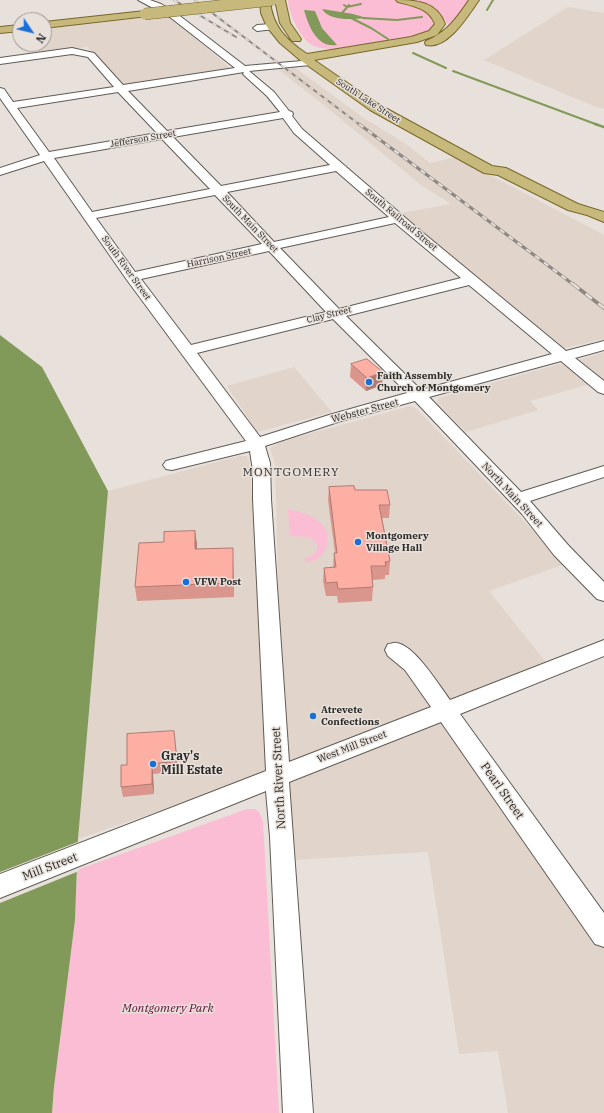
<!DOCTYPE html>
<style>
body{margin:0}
#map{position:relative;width:604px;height:1113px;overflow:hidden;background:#e8e1db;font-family:"IBM Plex Serif",serif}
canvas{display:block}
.north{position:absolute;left:12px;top:12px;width:40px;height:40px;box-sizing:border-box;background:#e8e1db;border:1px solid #9c9793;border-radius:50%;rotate:125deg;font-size:11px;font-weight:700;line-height:16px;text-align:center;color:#2b2927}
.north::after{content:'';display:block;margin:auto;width:14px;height:18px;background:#196fd9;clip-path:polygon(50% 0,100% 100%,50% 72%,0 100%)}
</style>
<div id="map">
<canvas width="604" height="1113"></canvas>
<div class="north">N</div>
</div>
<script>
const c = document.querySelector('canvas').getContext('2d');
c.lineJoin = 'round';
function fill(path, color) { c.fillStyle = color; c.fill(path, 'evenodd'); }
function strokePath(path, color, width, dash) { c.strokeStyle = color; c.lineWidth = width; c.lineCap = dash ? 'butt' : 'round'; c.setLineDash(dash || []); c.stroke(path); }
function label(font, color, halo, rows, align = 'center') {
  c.font = font + ' "IBM Plex Serif",serif'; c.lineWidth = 3; c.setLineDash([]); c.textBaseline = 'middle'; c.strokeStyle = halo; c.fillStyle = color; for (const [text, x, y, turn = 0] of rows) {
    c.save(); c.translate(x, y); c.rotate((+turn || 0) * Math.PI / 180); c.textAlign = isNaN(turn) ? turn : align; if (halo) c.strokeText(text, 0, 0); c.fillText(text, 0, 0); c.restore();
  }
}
fill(new Path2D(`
 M568,7l36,6v96l-8,-2 -112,-47z
 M168,15l68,58 -107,17 -42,-43 -48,5 -6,-8h11v-15z
 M293,66l72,53 41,25 24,19 26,-6 148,78v104l-44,10 -159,-136 50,-9 -30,-19 -96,-79 -49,-38z
 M604,352v30l-26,-22z
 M559,364l12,3 19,17 -60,17 8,9 -72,22 -28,-29 -1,-3 2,-2z
 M294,367l38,45 -75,20 -30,-46z
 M410,406l6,2 149,156 -76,27 60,75 -266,104 -8,-306 -5,-16 13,-7z
 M239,456h7l3,3 23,313 -194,67 30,-348z
 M442,715l162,230v168h-96l-10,-62 -39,3 -31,-202 -135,8 -10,-83z`), '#e1d4ca');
fill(new Path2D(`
 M288,0h107l24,7 12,7 4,9c-2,4 -4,7 -8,9 -14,7 -77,17 -94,17 -7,0 -15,-1 -21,-4 -11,-5 -24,-33 -24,-45z
 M407,0h63l-17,25 -6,-1c-6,-15 -25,-20 -40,-24z
 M288,510c13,0 35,9 39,23 3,15 -6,29 -21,29l-1,-4c8,-2 13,-5 12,-13l-8,-8 -19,-1z
 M247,809h8l4,3 4,9 16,292h-227l2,-26 21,-167 2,-50z`), '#fbbdd3');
fill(new Path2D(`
 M322,9l31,5 14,4c-14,1 -37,4 -45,-9z
 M304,10l11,1 7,17 15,17c-20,3 -28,-18 -33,-35z
 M0,335l42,32 66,124 -30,348 -3,81 -21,167 -2,26h-52z`), '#819a59');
fill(new Path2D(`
 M80,841l-1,30 -79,32v-31z`), '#e8e1db');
strokePath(new Path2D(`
 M344,5l3,2 14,-3
 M487,10l6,-10
 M343,14l-1,-1 7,-8
 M349,17l22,11 17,11
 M363,18l34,2 25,-3
 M413,53l33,15
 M453,71l145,54`), '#819a59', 2);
strokePath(new Path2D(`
 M595,124l9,3`), '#819a59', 2.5);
const minor = new Path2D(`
 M138,0h12l11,4 15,9 69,53 68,-6 2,2 -5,3 -61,6 25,21 15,19 3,1 1,2 -1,2 10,13 114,98 150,124 38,-10v9l-29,8 29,23v13l-6,-2 -37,-31 -132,36 92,95 83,-26v11l-74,24 38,44 36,37v19l-7,-2 -43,-44 -32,-41 -107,-113 -74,20 -76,25 5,17 1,36 18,263 142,-55 -26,-37 -17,-14 -3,-6 3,-6c3,0 6,-2 9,-1 18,3 42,42 53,57l154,-60v16l-144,58 144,199v34l-9,-3 -154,-222 -152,60 24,331h-30l-13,-276 -4,-46 -266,107v-24l266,-103 -13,-272v-28l-3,-20 -78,19 -6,-1 -3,-4 3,-4 80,-20 -119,-161 -83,-119 -44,14v-7l40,-13 -40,-57v-10l4,1 9,13 101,-15 -26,-30 -16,-3 -72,10v-6l72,-10 22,5 29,32 112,-17 -65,-51zM244,72l-1,2 2,2 22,20 13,16 -113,19 -39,-40zM118,92l39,41 -108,19 -32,-44zM283,118l11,15 36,32 -109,21 -48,-49zM162,139l48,50 -118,23 -38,-54zM336,171l53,46 -115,25 -47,-50zM215,195l47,49 -127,28 -39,-54zM395,223l66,55 -122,31 -59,-61zM269,251l57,61 -135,33 -50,-66zM469,285l83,69 -131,36 -75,-74zM333,319l74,74 -78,22 -69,22 -63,-84z
 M272,24l3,1 1,2 -1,2 -18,2 -4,-3 4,-3z`);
const major = new Path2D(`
 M260,0h10c2,26 16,40 37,54l104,-17 18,-6 6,-7c-6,-16 -22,-18 -37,-22l-2,-2c21,0 41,2 49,24l-8,11 -20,7 -103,18 64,44 114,62 14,2 72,36 26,8v10l-17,-7 -19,-5 -70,-35 -14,-2 -114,-63 -70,-50 -20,-17 -13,-16 -6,-14z
 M275,0h10l5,23 11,16 -1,2h-8l-12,-18z
 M469,0h10c-10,14 -31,50 -53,45l-1,-2 1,-2c21,-9 31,-23 43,-41z
 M145,11l3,1 2,2 -2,2 -104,12v-6z
 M20,25v6l-20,2v-6z`);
strokePath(minor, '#615b56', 2);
strokePath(major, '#786726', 2);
fill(minor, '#fff');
fill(major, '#c7b87c');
const railFar2 = new Path2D(`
 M174,0l62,37
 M195,0l165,125`);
const railFar1 = new Path2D(`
 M359,124l215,161`);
const rail = new Path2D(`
 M573,284l31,24`);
strokePath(railFar2, '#8d8884', 2);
strokePath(railFar1, '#8d8884', 3);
strokePath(rail, '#8d8884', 3.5);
strokePath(railFar2, '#e8e1db', 1.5, [4.5]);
strokePath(railFar1, '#e8e1db', 2, [5.5]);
strokePath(rail, '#e8e1db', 2.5, [8]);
const majorBridge = new Path2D(`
 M145,14l127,-14`);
strokePath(majorBridge, '#786726', 12, []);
strokePath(majorBridge, '#c7b87c', 11);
fill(new Path2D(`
 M351,364l31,21 -16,6 -16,-14z
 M329,487l26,3 35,15 -1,13h-7l8,43 -1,14h-4v4l-13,1 1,7 -1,14 -34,2 -1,-7h-11l-3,-15 1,-13 9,-1 1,-14h1l-7,-53z
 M195,531l2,18 36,12 1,36 -97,4 -2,-14 29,-45z
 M174,731l4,40 -25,3 1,20 -31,3 -2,-10 6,-22z`), '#da968d');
fill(new Path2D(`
 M383,372l-1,13 -16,6 1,-13z
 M195,531l2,13 -1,19 -1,-14z
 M233,548v13l1,36 -1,-14z
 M152,764l1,10 1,20 -2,-10z`), '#b17a73');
const building = new Path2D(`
 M367,359l16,13 -16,6 -16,-14z
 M354,486l1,4h32l3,15h-11l11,56 -5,1 1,4h-15l2,21 -35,2 -1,-7 -11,1 -2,-15 12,-1 -2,-14h3l-8,-66z
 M195,531v18l38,-1v35l-98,4 4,-44 25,-1v-10z
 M174,731l3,30 -25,3v20l-31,3v-22h6v-31z`);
fill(building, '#fdafa4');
strokePath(building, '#b17a73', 1);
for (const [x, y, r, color] of [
 [369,382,4,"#196fd9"],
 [358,542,4,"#196fd9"],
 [186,582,4,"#196fd9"],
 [313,716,4,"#196fd9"],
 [153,764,4,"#196fd9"]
]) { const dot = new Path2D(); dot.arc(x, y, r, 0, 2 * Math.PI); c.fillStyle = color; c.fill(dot); strokePath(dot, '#e8e1db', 1.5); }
label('9px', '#2b2927', '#e8e1db', [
 ["South Lake Street",368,101,33],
 ["Jefferson Street",143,139,-10],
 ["South Railroad Street",401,220,40],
 ["South Main Street",250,224,46],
 ["Harrison Street",219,258,-12],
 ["South River Street",126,268,54],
 ["Clay Street",329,315,-14]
]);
label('bold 10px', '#2b2927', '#e8e1db', [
 ["Faith Assembly",377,376],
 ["Church of Montgomery",377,388],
 ["Montgomery",366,536],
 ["Village Hall",366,548],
 ["VFW Post",194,582],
 ["Atrevete",321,710],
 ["Confections",321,722]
], 'left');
label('10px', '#2b2927', '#e8e1db', [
 ["Webster Street",365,411,-15],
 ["North Main Street",512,495,47],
 ["West Mill Street",352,747,-21]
]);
c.letterSpacing = '1px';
label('12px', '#342f2b', '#e8e1db', [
 ["MONTGOMERY",291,473]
]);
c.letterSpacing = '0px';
label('bold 12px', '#2b2927', '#e8e1db', [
 ["Gray's",161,757],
 ["Mill Estate",161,771]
], 'left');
label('12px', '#2b2927', '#e8e1db', [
 ["North River Street",279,778,-93],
 ["Pearl Street",502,791,55],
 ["Mill Street",50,867,-21]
]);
label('italic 12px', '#610a38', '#e8e1db', [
 ["Montgomery Park",168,1009]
]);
</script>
